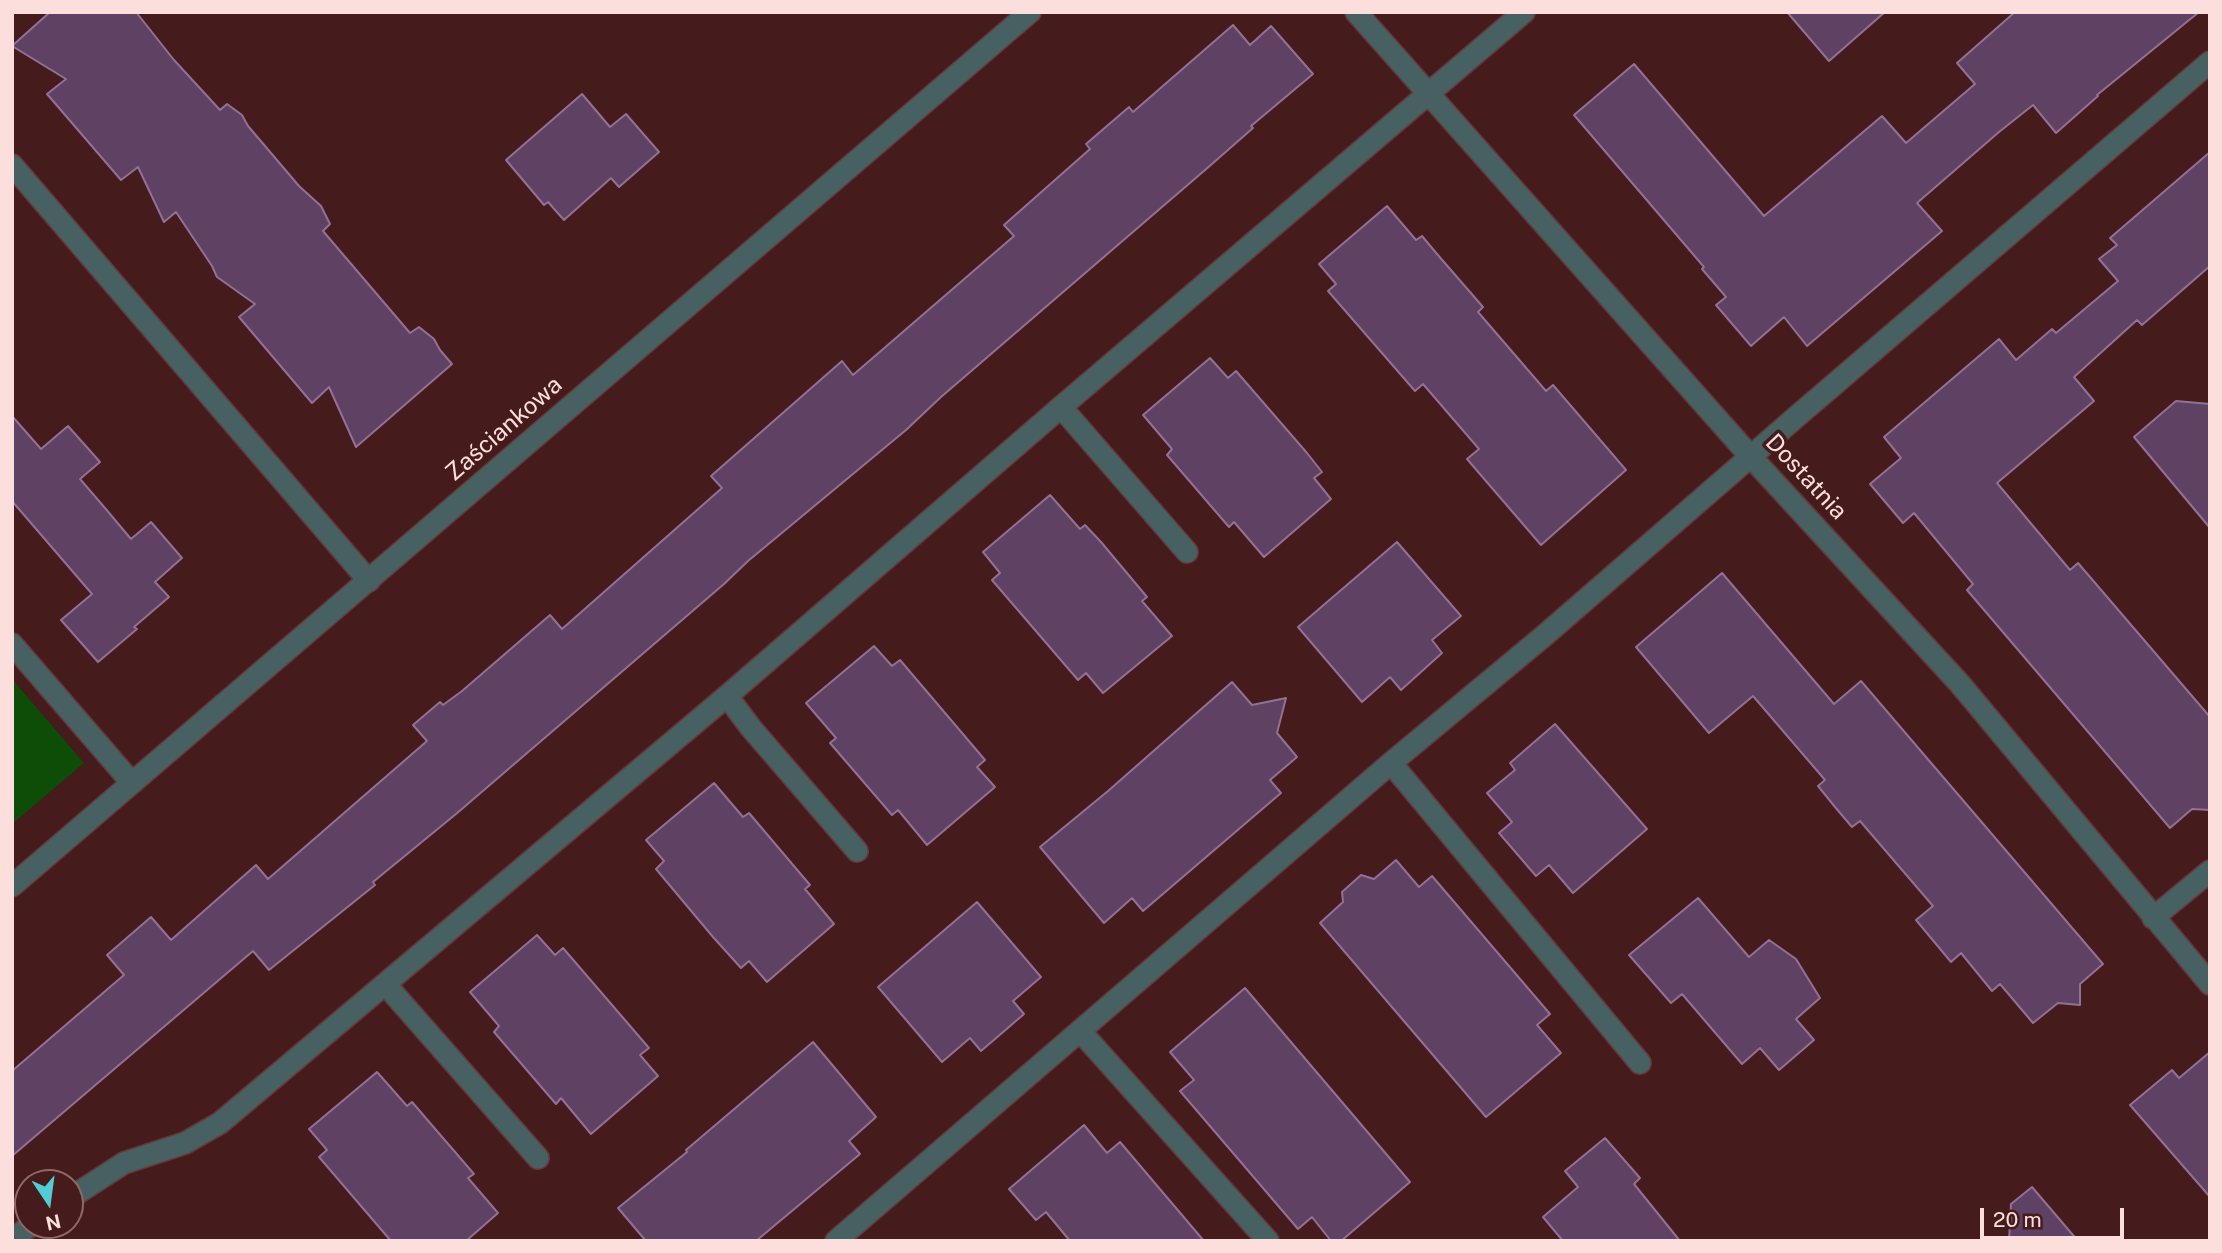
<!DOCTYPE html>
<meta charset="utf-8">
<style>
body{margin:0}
#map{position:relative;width:2222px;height:1253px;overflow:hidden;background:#461b1b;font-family:"Public Sans",sans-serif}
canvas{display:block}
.frame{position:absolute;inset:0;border:14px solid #fcdedc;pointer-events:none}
.north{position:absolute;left:14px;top:1169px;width:70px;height:70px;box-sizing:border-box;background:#461b1b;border:2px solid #8f6968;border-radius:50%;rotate:167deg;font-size:19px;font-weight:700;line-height:28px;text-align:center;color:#fcdedc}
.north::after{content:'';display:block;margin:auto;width:24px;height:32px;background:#52ccd5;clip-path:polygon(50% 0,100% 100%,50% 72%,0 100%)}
.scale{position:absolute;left:1980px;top:1208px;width:144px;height:32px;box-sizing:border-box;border:4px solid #fcdedc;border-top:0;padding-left:9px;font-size:21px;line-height:24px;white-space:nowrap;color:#fcdedc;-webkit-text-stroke:5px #461b1b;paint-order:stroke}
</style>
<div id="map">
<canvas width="2222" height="1253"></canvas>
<div class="frame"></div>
<div class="north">N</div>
<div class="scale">20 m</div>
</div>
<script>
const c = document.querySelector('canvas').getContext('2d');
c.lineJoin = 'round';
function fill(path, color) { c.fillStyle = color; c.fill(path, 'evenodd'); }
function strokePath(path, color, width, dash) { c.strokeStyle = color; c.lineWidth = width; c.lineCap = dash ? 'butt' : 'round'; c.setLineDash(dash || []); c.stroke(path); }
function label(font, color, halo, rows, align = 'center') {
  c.font = font + ' "Public Sans",sans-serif'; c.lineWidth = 7; c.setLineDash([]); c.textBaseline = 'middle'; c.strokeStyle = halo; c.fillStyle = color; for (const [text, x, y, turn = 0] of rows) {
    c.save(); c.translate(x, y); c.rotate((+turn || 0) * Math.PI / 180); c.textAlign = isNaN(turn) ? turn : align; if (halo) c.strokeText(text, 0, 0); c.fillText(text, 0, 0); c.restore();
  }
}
fill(new Path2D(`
 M12,679l72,84 -72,61z`), '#0d4d08');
const building = new Path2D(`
 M50,12h86l38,48 46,50 7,-6 15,11 6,11 51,60 22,20 9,18 -7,7 87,102 9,-6 15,12 6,11 12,14 -96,83 -27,-60 -17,16 -73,-86 16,-13 -38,-27 -5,-11 -36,-54 -12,10 -26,-55 -17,13 -74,-86 19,-15 -54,-33z
 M1787,12h98l-56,49z
 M2015,12h184l-102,83 1,1 -42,37 -23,-28 -34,27 -82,71 25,28 -135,115 -23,-29 -33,29 -35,-41 10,-8 -24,-28 2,-2 -130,-152 60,-51 130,152 118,-100 24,27 69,-59 -18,-21z
 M1233,25l17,20 21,-19 42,48 -62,52 2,2 -41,36 -271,233 -35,33 -158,131 -24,23 -268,230 -83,68 2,3 -106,85 -16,-19 -241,205v-85l112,-96 -17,-20 44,-38 20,23 85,-75 12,14 159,-138 -14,-16 27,-23 3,3 19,-14 88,-76 12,14 160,-141 -11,-12 131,-115 11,14 161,-139 -10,-11 86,-76 -4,-5 43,-37 4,5z
 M582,94l28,33 16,-13 33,38 -40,35 -8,-9 -47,42 -16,-18 -4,3 -38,-45z
 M2210,152v114l-68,59 -5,-5 -63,57 20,24 -97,82 73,87 8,-7 132,154v93l-18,-1 -22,19 -203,-238 6,-6 -59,-71 -11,10 -33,-39 31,-26 -17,-21 115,-98 17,21 36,-31 4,4 62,-52 -19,-22 18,-14 -7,-7z
 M1387,206l29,34 6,-4 15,18 46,53 -5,5 68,79 7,-6 73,85 -85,75 -74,-86 12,-10 -56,-65 -8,7 -87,-100 8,-7 -17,-20z
 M1210,358l18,20 8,-7 71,82 15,19 -8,6 17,21 -67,58 -30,-35 -5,5 -62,-72 5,-6 -29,-34z
 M2176,401l34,3v124l-76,-91z
 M12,416l29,33 27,-23 32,36 -20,17 25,29 26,31 20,-17 31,36 -27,24 14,15 -35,30 3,2 -39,33 -37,-42 31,-26 -80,-93z
 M1050,495l30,34 5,-4 16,17 46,55 -5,4 30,35 -69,57 -17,-20 -8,7 -86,-100 8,-7 -17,-21z
 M1397,542l64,74 -29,24 10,13 -41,37 -11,-13 -28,25 -64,-75z
 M1722,573l112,131 27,-23 242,283 -23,20v21l-22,-2 -25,20 -33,-39 -8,7 -31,-38 -10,9 -35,-42 17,-14 -73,-85 -8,6 -17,-20 -17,-21 7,-6 -72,-84 -44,37 -73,-86z
 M874,646l18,20 8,-6 85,100 -8,7 18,20 -68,58 -29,-35 -6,5 -62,-72 6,-5 -30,-35z
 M1232,682l20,23 34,-7 -9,35 20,24 -27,23 11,13 -138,118 -11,-13 -28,25 -64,-76 68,-56z
 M1555,724l92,105 -74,64 -24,-28 -13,11 -37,-43 13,-11 -25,-29 28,-23 -5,-7z
 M714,783l29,34 6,-4 61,72 -5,4 29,35 -67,58 -18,-21 -8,7 -28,-31 -57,-68 8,-8 -18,-21z
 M1396,860l23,27 13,-11 118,138 -13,11 24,28 -75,64 -166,-194 23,-21 -1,-10 19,-17 13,4z
 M1698,898l51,59 20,-17 27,19 24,39 -24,21 18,21 -35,30 -19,-22 -18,16 -60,-70 -11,9 -42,-48z
 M977,902l64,75 -28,24 11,13 -22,19 -21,18 -11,-13 -28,24 -64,-75z
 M537,935l18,20 8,-7 86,100 -9,7 18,21 -67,58 -30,-36 -5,6 -62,-72 5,-6 -29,-34z
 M1245,988l165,194 -69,59h-10l-19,-24 -14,12 -118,-138 14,-11 -24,-28z
 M813,1042l63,75 -27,24 11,13 -104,87h-110l-28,-33 69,-56 -1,-2z
 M2210,1052v145l-80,-92 42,-35 7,8z
 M377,1072l30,34 5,-4 62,72 -6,4 30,35 -32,28h-75l-72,-84 8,-7 -18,-21z
 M1084,1125l23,28 13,-11 84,99h-134l-24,-29 -10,8 -27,-31z
 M1605,1138l35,40 -6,6 46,57h-117l-20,-24 35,-30 -13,-16z
 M2032,1187l46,54h-69l2,-37z`);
fill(building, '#5f4163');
strokePath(building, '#917196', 2);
const lane = new Path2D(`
 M1356,12l395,445
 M12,165l357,416
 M12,644l120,139
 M70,1198l54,-35 61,-20 35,-20 507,-427 334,-289 463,-395
 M12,1239l20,-14`);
const street = new Path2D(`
 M1061,407l126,145
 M1751,457l209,227 250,300
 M727,696l24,32 106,123
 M1391,763l249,300
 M12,886l1018,-874
 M2153,918l57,-47
 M386,985l152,173
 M1081,1032l187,209
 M836,1241l555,-478 154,-128 250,-217 415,-356`);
strokePath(lane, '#633a3a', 24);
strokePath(street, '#633a3a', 24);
strokePath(lane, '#476062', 21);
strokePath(street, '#476062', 21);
label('24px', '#fcdedc', '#461b1b', [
 ["Zaściankowa",504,429,-41],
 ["Dostatnia",1806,477,47]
]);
</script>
